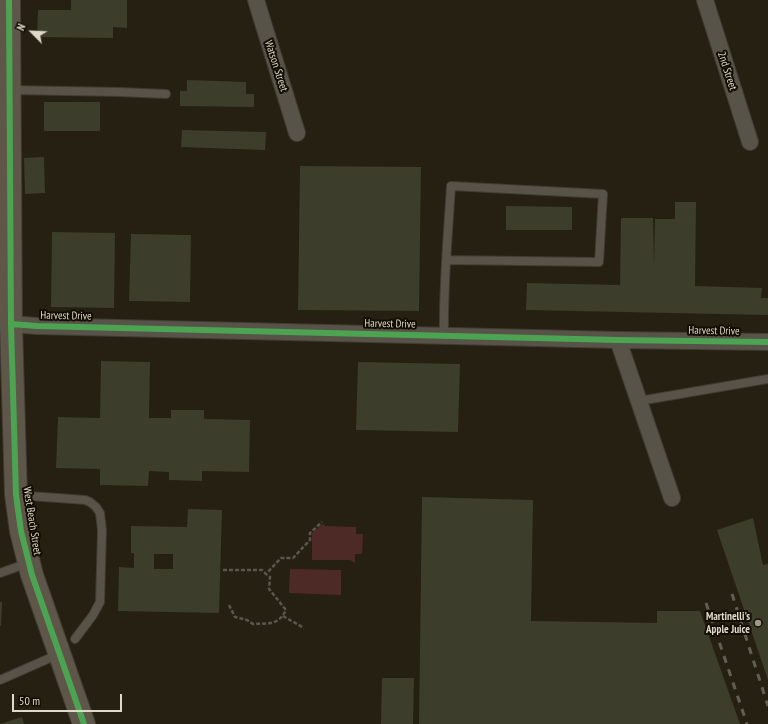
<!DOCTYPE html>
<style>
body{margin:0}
#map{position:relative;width:768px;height:724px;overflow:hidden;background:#252011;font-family:"PT Sans Narrow",sans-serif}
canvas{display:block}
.north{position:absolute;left:12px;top:12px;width:40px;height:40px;-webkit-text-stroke:3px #120e04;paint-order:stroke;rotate:294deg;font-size:11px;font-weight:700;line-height:16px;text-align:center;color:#dfd9ca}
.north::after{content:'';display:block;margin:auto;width:14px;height:18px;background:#dfd9ca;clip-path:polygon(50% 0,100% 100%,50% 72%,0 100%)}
.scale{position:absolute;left:12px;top:694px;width:110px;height:18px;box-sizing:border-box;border:2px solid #dfd9ca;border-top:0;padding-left:5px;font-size:12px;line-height:14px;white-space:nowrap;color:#dfd9ca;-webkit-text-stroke:3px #120e04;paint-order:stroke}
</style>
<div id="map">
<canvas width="768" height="724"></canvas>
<div class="north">N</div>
<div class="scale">50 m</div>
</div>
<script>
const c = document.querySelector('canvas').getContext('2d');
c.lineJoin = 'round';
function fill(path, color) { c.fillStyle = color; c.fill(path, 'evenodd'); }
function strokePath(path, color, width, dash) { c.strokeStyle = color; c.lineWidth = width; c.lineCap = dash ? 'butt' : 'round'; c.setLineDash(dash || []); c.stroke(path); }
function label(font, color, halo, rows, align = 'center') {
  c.font = font + ' "PT Sans Narrow",sans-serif'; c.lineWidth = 4; c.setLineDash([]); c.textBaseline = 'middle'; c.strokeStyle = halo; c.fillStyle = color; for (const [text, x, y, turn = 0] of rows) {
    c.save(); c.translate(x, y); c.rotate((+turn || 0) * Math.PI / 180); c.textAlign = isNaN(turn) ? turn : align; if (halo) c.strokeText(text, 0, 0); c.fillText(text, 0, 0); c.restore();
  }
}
fill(new Path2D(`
 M323,524l2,2 31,1v7h7l-1,20h-7v9l-5,-3h-38v-27z
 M290,569l51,1v25l-52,-2z`), '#4e2a27');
fill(new Path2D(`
 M71,0h56v28l-14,-1v11l-76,-1 1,-27h33z
 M187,80l59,2v12h8v13l-74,-1v-15h7z
 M44,102h56v29h-56z
 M182,130l84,2 -1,18 -84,-3z
 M44,157l1,36 -20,1 -1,-36z
 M300,166l121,1 -2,144 -121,-1z
 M675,202h21l-1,84 67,2 -1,10h7v17l-242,-5 1,-27 93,2 1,-67h32l1,46 1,-45h20z
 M506,206l66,1v23h-66z
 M52,232l63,1 -1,75 -63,-1z
 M131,234l60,1 -1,67 -61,-1z
 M101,361l49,1 -1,56h22v-8h33v9l46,1 -1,52 -47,-1v10l-33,-1v-8l-20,-1 -1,15 -48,-1v-16l-44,-1 2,-51 42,1z
 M358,362l102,2 -2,68 -102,-2z
 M422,497l111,3 -2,121 126,2v-12h43l40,113h-321z
 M188,509l34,1 -3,103 -101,-2 1,-44 15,1v-15h-3v-27l56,1zM154,554h19v15h-19z
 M753,518l10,47 5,-1v116l-51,-150z
 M0,602h2l-1,24h-1z
 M382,678h32l-1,46h-32z
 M22,717l2,7h-24z`), '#3d3d2b');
const service = new Path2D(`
 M11,90l109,2 46,2
 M444,335c-1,-49 4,-99 7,-149l152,8 -4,68 -153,-2
 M639,401l129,-22
 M16,495l69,5 5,2 6,5 4,6 2,17 -2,72 -7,13 -18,24
 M0,573l28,-10
 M0,680l59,-26`);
const minor = new Path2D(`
 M256,0l41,133
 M705,0l45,142
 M11,324l26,2 581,14 150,2
 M618,340l54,158`);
const secondary = new Path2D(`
 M9,0l2,324 5,171 5,36 11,44 52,149`);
strokePath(service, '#403b32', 10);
strokePath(minor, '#403b32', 18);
strokePath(secondary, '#403b32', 24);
strokePath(new Path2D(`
 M223,570h39l4,4 15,-16h12l17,-18v-7l12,-11
 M229,605l6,12 12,3 6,4c15,-1 25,2 33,-14l-17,-21 1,-12 -4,-3
 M283,616l21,12`), '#5b564c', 2.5, [4, 2]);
strokePath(service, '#575348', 8);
strokePath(minor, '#575348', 16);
strokePath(secondary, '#5d5649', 22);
strokePath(new Path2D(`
 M732,594l36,112
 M706,603l41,121`), '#615e53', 3, [7, 7]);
strokePath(new Path2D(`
 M9,0l2,324 5,171 5,36 11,44 52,149
 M11,324l26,2 581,14 150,2`), '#4ca352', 6);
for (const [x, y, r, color] of [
 [758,623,4,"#9e9889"]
]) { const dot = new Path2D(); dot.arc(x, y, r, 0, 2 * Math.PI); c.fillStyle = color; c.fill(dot); strokePath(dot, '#120e04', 1.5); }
label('11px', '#dfd9ca', '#120e04', [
 ["Watson Street",276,66,72],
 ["2nd Street",727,71,72],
 ["Harvest Drive",66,316,1],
 ["Harvest Drive",390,324,1],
 ["Harvest Drive",714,331,1],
 ["West Beach Street",32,521,81]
]);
label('bold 11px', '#dfd9ca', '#120e04', [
 ["Martinelli's",750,617],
 ["Apple Juice",750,630]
], 'right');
</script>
